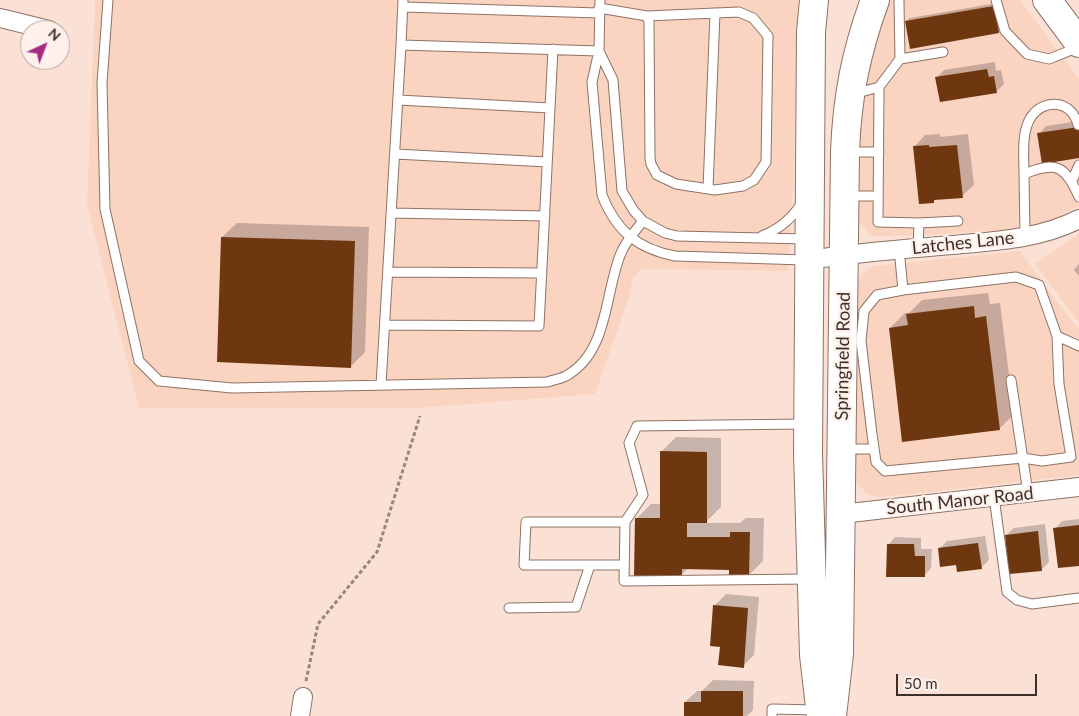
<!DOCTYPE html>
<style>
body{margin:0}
#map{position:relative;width:1079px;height:716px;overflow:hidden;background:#fbe1d5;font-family:Lato,sans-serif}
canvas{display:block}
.north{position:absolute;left:20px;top:20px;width:50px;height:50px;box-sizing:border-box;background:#fef1eb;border:1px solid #b1a49e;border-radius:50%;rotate:43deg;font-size:14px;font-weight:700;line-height:20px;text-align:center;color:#3d302b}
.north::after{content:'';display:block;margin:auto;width:18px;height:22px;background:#a52b81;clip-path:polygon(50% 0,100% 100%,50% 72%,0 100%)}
.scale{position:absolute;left:896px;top:674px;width:141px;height:22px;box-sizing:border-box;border:2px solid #3d302b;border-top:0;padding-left:6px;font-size:15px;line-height:18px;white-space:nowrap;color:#3d302b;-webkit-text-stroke:4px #fef1eb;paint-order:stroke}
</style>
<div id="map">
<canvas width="1079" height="716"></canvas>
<div class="north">N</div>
<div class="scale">50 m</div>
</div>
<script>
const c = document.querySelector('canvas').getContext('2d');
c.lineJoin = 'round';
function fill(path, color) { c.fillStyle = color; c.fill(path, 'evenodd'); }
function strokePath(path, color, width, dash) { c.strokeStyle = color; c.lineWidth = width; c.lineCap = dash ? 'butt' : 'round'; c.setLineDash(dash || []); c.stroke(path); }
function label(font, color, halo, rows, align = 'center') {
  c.font = font + ' Lato,sans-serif'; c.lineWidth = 5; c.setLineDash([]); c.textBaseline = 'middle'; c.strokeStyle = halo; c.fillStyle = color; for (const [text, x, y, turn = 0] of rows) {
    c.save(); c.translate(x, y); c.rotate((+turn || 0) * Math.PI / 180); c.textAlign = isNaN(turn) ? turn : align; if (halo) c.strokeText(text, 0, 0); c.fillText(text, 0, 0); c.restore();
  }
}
fill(new Path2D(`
 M95,0h703l-4,171 -6,100 -145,-2 -10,8 -4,20 -34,97 -177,14h-279l-52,-203z
 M886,0h134l59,79v127l-32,17 -48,8 -102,5h-25l-14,-15 -3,-58 9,-84z
 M1079,234v89l-44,-59z
 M1020,251l35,48 24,30v146l-176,20 -24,2 -12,-3 -11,-12 -2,-80 3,-121 7,-9 9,-6z`), '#fbd3c1');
fill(new Path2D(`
 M997,3l5,26 -4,3 -92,-11 4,-3z
 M995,62l1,9 5,-1 3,14 -8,8 -59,-15 7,-7z
 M1079,121v36l-40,-23 7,-8z
 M940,134v3l28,-3 6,51 -12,11 -26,3 -2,2 -20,-54 11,-12z
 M237,223l132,4 -4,125 -14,14 -129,-129z
 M1079,264v12l-5,-6z
 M988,293l2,11 10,-1 14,111 -15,15 -109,-101 15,-15h4l13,-13z
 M676,437l45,1v69l-16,16h35l6,-5h18l-1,43 -14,14 -19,-7h-41l-8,7 -45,-56 15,-15h10v-52z
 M1079,519v45l-24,-35 7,-8z
 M1045,524l4,38 -7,7 -36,-34 8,-7z
 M985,536l4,24 -8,8 -24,-4 -18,-15 8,-8z
 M895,537l26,1v11h11l-1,19 -7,8 -36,-31z
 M726,594l33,3 -5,58 -11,11 -21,-20 -7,-41z
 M713,680l41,1 -1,29 -6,6h-62v-14l12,-11h5z`), '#0003');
fill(new Path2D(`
 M994,6l5,27 -89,16 -5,-28z
 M987,69l2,8 5,-1 3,17 -57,9 -5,-25z
 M1079,127v31l-37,6 -5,-31z
 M929,145v2l28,-2 6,53 -29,2v3l-15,1 -6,-58z
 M221,237l134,4 -4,127 -134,-6z
 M974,306l1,12 11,-2 14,114 -98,12 -13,-114 19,-3 -2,-11z
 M660,451l47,1v71h-20v14h43v-5h20l-1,45 -20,-1v-6l-47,-1v7h-48l1,-58h25z
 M1079,525v41l-21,2 -5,-40z
 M1038,531l4,40 -33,3 -4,-39z
 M978,543l4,26 -25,3 -1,-7 -16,2 -2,-19z
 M887,544h27l1,12h10v21h-39z
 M713,605l35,3 -4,60 -26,-3 2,-18 -10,-1z
 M701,691h42v25h-59v-14h17z`), '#6f3710');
const service = new Path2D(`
 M108,0l-6,83 3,126 34,152 20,20 73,7 315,-6c6,-2 13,-3 19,-6 43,-24 38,-82 55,-123 5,-12 14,-22 22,-32
 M600,0l-1,51 -7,31 10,113c14,36 36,54 73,61l130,4
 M996,0l9,31 22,23 22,5 30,-12
 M899,1l1,58
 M403,7l196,6
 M599,8l48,8 2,6 1,136 1,6 6,11 19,9 39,6 28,-4 11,-6 12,-18 2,-126 -15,-18 -14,-6 -92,4
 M401,45l2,-45
 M599,51l14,29 9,111 12,20 9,10 22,12 12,3 129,3
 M879,87l-1,135 41,1
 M854,94l25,-7 21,-28 43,-7
 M398,100l152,8
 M847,152h32
 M395,154l152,8
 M1024,174c0,-17 -3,-42 7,-57 14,-20 41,-16 47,8
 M1072,181l7,-16
 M708,189l7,-176
 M847,196h31
 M391,213l154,3
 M762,236c18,-7 31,-18 41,-35
 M1025,237l-1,-63c32,-13 41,-9 55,23
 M918,248l1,-25 39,-2
 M899,249l4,41
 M388,272l154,1
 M1016,277l23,8 18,51 2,48 12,73 -29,4 -19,-3 -138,13 -9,-9 -4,-28 -11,-93 3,-30 13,-16 26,-5z
 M385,325l154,1 14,-277
 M1057,336l22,10
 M1011,380l17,113
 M381,385l20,-340 198,6
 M845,449h29
 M994,497l13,95 10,8 15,4 47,-6
 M625,522l18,-27 -14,-52 8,-17 167,-2
 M624,565h-100l2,-43h99l-1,59 185,-2
 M509,608l67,-1 14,-42
 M772,716v-7l45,1`);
const minor = new Path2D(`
 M0,18l49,12
 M810,260c47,-8 95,-11 143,-15 43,-4 87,-6 126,-26
 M841,514l238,-27
 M300,716l3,-19`);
const primary = new Path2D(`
 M814,0l-3,32 -3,421 6,202 7,61
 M832,716l7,-62 6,-502c2,-55 11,-100 30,-152`);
const trunk = new Path2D(`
 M1047,0l32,43`);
strokePath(service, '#8e7265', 11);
strokePath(minor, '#8e7265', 20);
strokePath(primary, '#8e7265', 30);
strokePath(trunk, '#8e7265', 30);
strokePath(new Path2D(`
 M306,681l12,-57 59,-72 43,-136`), '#99867e', 3, [4, 2.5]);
strokePath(service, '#fff', 9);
strokePath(minor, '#fff', 18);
strokePath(primary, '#fff', 28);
strokePath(trunk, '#fff', 28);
label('18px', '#3d302b', '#fef1eb', [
 ["Latches Lane",963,243,-6],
 ["Springfield Road",843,356,-89],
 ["South Manor Road",960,501,-6]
]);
</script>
